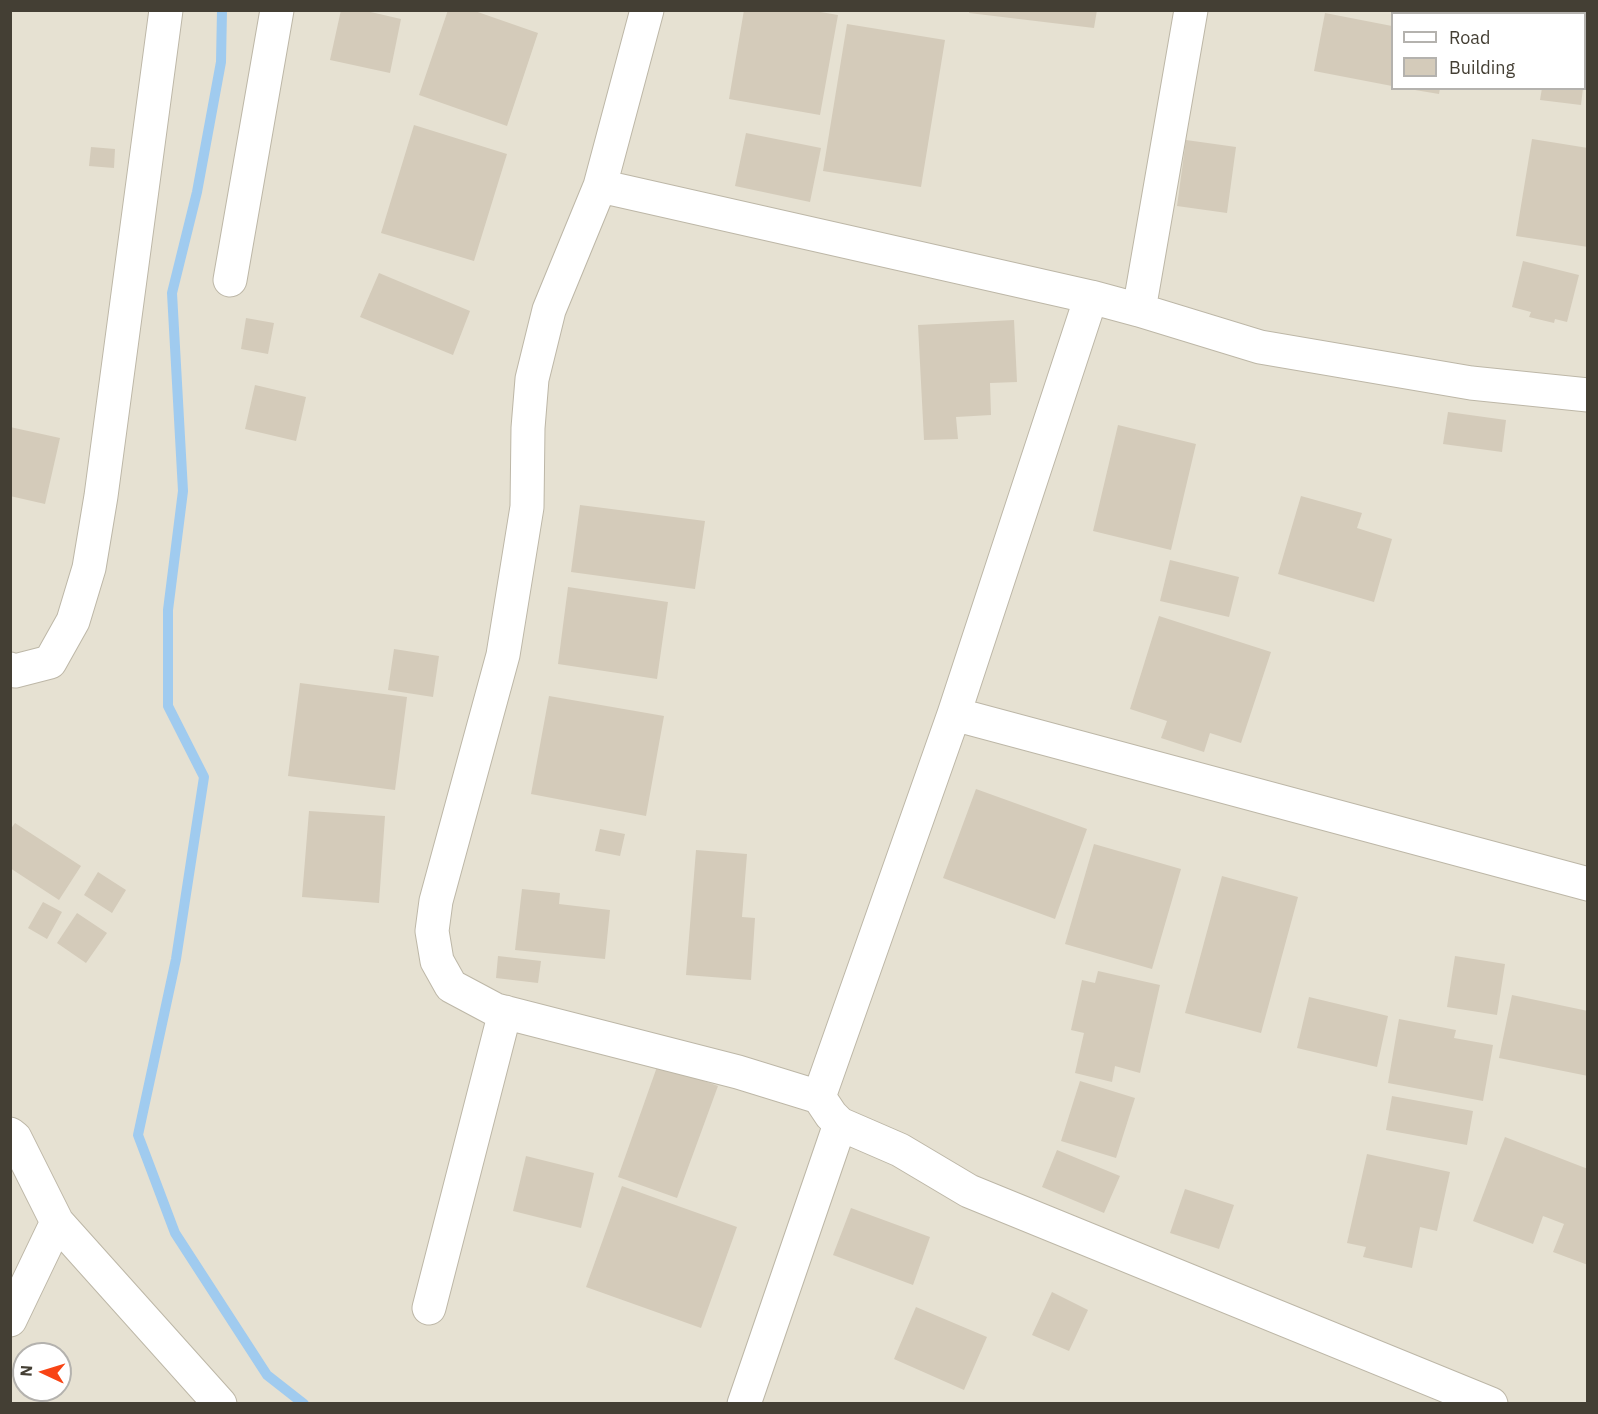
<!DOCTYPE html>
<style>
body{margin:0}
#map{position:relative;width:1598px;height:1414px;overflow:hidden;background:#f2efe4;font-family:"IBM Plex Sans",sans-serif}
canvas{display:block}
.frame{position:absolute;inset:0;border:12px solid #443f34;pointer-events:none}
.legend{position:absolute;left:1391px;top:12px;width:195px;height:78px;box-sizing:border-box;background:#fff;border:2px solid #b4b2ae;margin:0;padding:8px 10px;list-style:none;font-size:18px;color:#443f34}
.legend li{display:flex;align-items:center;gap:12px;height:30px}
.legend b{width:30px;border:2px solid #b4b2ae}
.north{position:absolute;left:12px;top:1342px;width:60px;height:60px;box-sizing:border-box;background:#fff;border:2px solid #b4b2ae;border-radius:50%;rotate:274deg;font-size:16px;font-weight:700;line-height:24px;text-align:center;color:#443f34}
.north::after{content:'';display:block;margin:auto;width:21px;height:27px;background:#f84415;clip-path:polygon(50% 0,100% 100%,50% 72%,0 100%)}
</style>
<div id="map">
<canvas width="1598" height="1414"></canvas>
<div class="frame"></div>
<ul class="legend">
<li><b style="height:8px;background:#fff"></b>Road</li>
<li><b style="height:16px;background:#d4cbba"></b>Building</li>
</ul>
<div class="north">N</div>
</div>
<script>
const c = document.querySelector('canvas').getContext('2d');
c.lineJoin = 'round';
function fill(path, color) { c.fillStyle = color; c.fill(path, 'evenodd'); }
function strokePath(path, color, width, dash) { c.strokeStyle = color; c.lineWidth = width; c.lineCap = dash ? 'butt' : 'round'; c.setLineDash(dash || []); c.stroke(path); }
fill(new Path2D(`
 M11,11h1576v1392h-1576zM1392,14h192v74h-192zM24,1354h36v36h-36z`), '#e6e1d2');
strokePath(new Path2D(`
 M222,10l-1,52 -24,130 -25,101 11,198 -15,119v96l36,71 -28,182 -38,176 37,98 92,142 37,29`), '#a0cbef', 10);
fill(new Path2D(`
 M341,10h21l39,9 -11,54 -60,-13z
 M448,10h24l66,23 -31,93 -88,-31z
 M744,10h65l29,5 -18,100 -91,-16z
 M970,10h127l-3,18 -125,-15z
 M1325,13l67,13v60l-78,-15z
 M847,24l98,16 -24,147 -98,-16z
 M1584,31l4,1v57h-4z
 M1415,88h25l-1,6 -24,-4z
 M1542,88h41l-2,17 -41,-5z
 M414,125l93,29 -33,107 -93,-28z
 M746,133l75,15 -11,54 -75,-16z
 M1532,139l56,9v99l-72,-11z
 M1186,140l50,7 -9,66 -50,-7z
 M91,147l24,2 -1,19 -25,-2z
 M1523,261l56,14 -12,47 -12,-3 -1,4 -25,-6 2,-5 -19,-5z
 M379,273l91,38 -17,44 -93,-38z
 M246,318l28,5 -6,31 -27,-5z
 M1014,320l3,62 -27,1 1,32 -35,2 2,22 -34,1 -6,-115z
 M255,385l51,12 -10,44 -51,-12z
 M1448,412l58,8 -4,32 -59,-8z
 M1118,425l78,19 -25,106 -78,-19z
 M10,427l50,11 -15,66 -35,-8z
 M1301,496l61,17 -5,15 35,11 -18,63 -96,-28z
 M580,505l125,16 -10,68 -124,-17z
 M1170,560l69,17 -10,40 -69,-16z
 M568,587l100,15 -11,77 -99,-15z
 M1159,616l112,36 -30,91 -31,-10 -6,19 -43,-14 6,-17 -37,-12z
 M394,649l45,7 -6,41 -45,-7z
 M300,683l107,14 -12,93 -107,-14z
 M549,696l115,20 -18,100 -115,-22z
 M976,789l111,40 -32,90 -112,-41z
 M309,811l76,5 -6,87 -77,-6z
 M15,823l66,43 -22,34 -49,-32v-38z
 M600,829l25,5 -5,22 -25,-5z
 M1094,844l87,25 -29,100 -87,-25z
 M696,850l51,4 -5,63 13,1 -4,62 -65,-5z
 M98,872l28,18 -14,23 -28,-18z
 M1222,876l76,21 -37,136 -76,-20z
 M522,889l38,4 -1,11 51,6 -5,49 -90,-9z
 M43,902l19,10 -15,27 -19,-11z
 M77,913l30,20 -21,30 -29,-20z
 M498,956l43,5 -3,22 -42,-5z
 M1455,956l50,8 -8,51 -50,-8z
 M1098,971l62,14 -20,88 -25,-7 -3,16 -37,-9 9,-40 -13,-3 11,-50 13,3z
 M1512,995l76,16v65l-89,-18z
 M1309,997l79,19 -11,51 -80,-19z
 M1399,1019l57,11 -2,8 39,7 -10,56 -95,-18z
 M658,1064l60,22 -41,112 -59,-21z
 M1080,1081l55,17 -19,60 -55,-17z
 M1392,1096l81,15 -6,34 -81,-15z
 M1505,1137l83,32v96l-35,-13 11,-28 -21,-8 -10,28 -60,-23z
 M1057,1150l63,26 -16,37 -62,-26z
 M1367,1154l83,18 -13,59 -17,-4 -8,41 -49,-11 3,-10 -19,-4z
 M526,1156l68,17 -13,55 -68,-17z
 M622,1186l115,41 -36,101 -115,-41z
 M1185,1189l49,16 -15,44 -49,-16z
 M851,1208l79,29 -17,48 -80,-30z
 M1052,1292l36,18 -19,41 -37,-16z
 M916,1307l71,30 -23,53 -70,-31z`), '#d4cbba');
const minor = new Path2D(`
 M647,10l-47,176 -51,124 -17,69 -4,49 -1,79 -24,148 -67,246 -4,30 5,30 14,25 45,24 242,62 81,25 12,18 9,9 60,26 69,41 522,213
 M600,186l491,111 48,13 121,37 211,36 117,12
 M230,280l47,-270
 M1139,310l52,-300
 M10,669l5,2 35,-9 23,-41 16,-53 12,-72 65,-486
 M954,714l634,170
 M819,1097l135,-383 137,-417
 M10,1134l5,4 42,84 163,182
 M429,1308l76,-296
 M10,1320l47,-98
 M744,1404l96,-280`);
strokePath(minor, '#bdb7a7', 35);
strokePath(minor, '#fff', 33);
</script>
